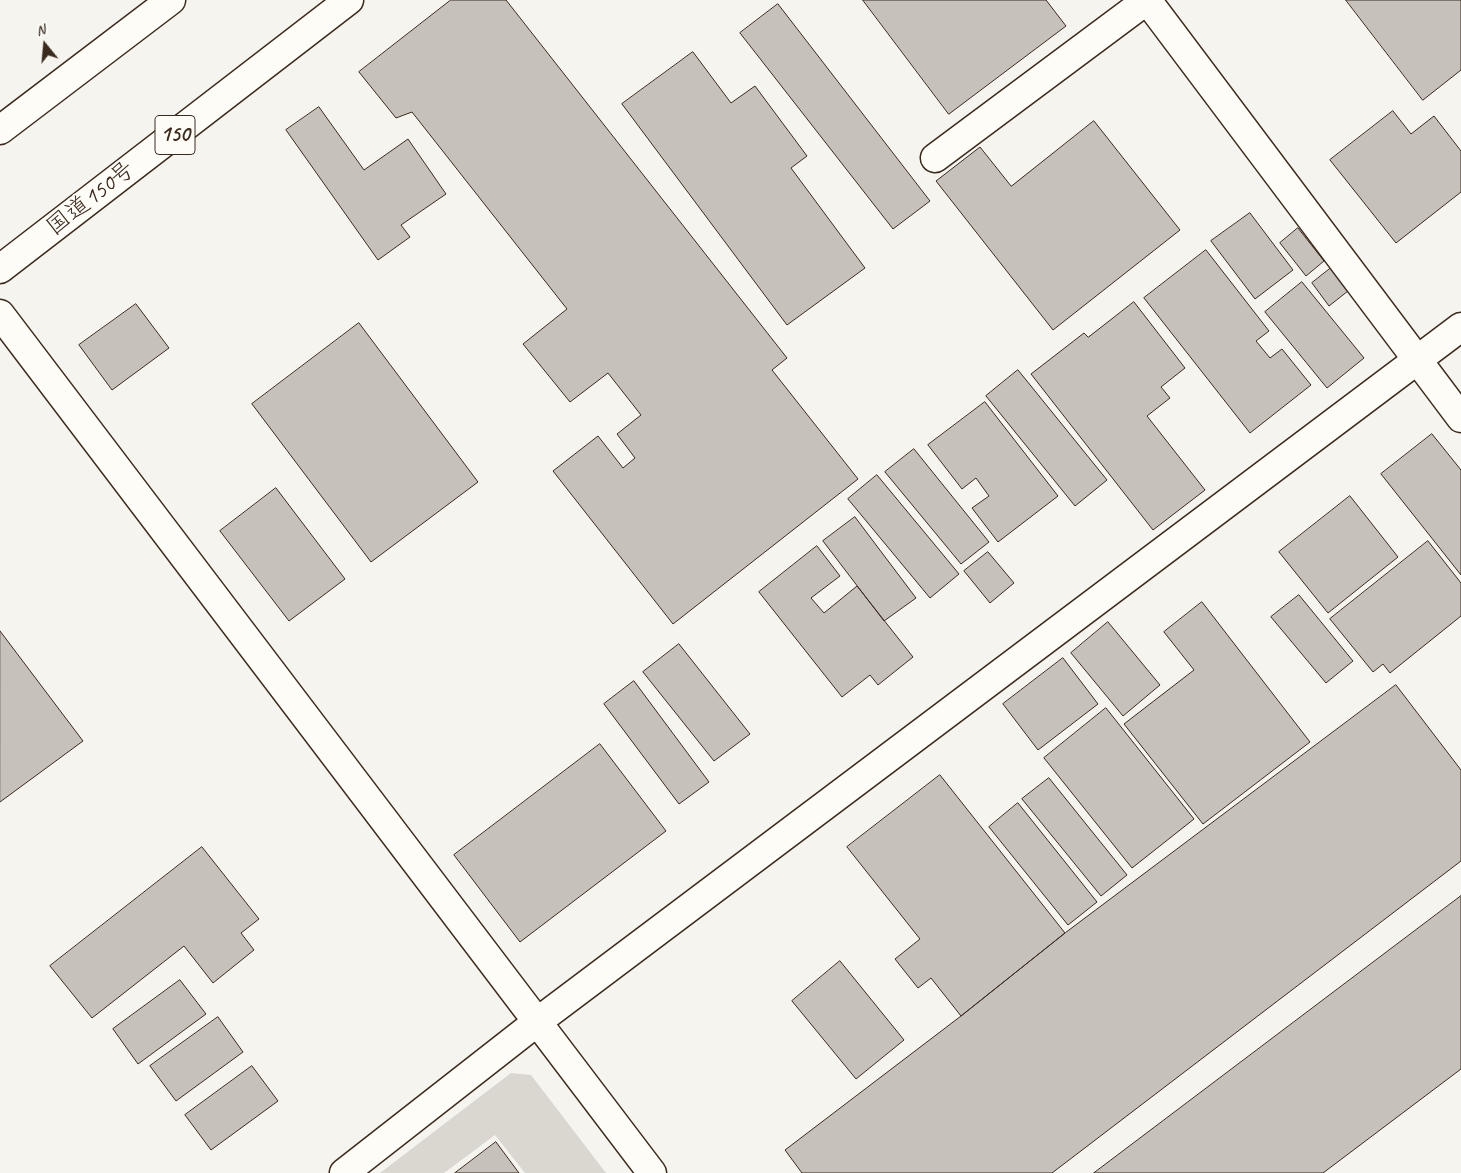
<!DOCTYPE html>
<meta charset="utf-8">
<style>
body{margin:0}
#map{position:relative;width:1461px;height:1173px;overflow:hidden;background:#f5f4ee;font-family:Caveat,sans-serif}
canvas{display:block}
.north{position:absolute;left:20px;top:20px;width:50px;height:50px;-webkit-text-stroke:4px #fdfcf7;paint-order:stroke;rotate:343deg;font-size:14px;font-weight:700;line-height:20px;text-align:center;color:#3b2a1e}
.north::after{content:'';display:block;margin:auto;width:18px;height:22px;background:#3b2a1e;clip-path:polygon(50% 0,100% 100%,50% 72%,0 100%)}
</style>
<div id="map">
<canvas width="1461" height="1173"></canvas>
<div class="north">N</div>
</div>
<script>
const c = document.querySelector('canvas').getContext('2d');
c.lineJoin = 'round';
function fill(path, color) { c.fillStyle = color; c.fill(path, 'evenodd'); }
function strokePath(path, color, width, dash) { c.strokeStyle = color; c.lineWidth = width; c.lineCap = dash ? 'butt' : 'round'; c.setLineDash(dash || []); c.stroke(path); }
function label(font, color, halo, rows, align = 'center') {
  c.font = font + ' Caveat,"Klee One",sans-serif'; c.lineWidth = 4; c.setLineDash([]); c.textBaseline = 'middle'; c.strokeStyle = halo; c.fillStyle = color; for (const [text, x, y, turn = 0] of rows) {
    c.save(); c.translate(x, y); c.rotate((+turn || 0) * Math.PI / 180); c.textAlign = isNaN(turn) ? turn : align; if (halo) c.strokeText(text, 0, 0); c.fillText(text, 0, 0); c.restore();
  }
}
fill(new Path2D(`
 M511,1073l20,2 75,98h-81l-30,-38 -51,38h-64z`), '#dad6d0');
const building = new Path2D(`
 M451,0h55l281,358 -15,12 86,109 -185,145 -120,-153 45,-35 25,32 12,-10 -18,-24 24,-19 -33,-42 -38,29 -47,-58 44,-35 -155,-197 -16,6 -37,-46z
 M863,0h183l20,26 -117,88z
 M1346,0h115v70l-38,30z
 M778,4l152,197 -37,28 -153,-196z
 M693,52l38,51 24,-17 52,70 -16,12 74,100 -78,57 -165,-221z
 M319,107l45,63 44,-31 38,55 -45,31 9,12 -32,23 -92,-130z
 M1393,111l18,23 23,-18 27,35v41l-65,51 -66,-83z
 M1094,121l86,109 -127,100 -117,-149 44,-34 31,39z
 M1250,213l43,57 -38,29 -44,-58z
 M1298,228l26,33 -18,15 -26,-33z
 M1206,250l63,81 -13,10 14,17 12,-9 29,36 -61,48 -106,-135z
 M1331,268l17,23 -19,15 -17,-23z
 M1302,282l62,76 -37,30 -62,-76z
 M1134,302l51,66 -24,19 9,11 -23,18 58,74 -52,40 -122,-156 53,-41 4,4z
 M136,304l33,44 -57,42 -33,-45z
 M359,323l119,159 -107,80 -119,-158z
 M1018,370l89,110 -32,26 -89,-110z
 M985,402l73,94 -60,46 -26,-34 17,-12 -13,-18 -14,11 -34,-44z
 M1432,434l29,36v105l-80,-101z
 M914,449l75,93 -28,22 -76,-92z
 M877,475l82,99 -29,24 -82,-99z
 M276,488l69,91 -56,42 -69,-90z
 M1350,496l48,61 -70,56 -49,-61z
 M855,517l61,81 -32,23 -61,-80z
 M1428,541l33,42v33l-71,57 -7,-9 -10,8 -43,-53z
 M817,546l23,30 -29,22 13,15 33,-27 56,71 -35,28 -8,-10 -28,22 -83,-105z
 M988,552l26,31 -24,20 -26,-32z
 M1299,595l54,66 -27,22 -55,-66z
 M1202,602l108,140 -107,82 -79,-100 70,-54 -30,-38z
 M1108,622l52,63 -37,31 -52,-63z
 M0,631l83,110 -83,61z
 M679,644l71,90 -36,27 -71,-89z
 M1063,658l35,46 -60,46 -35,-46z
 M634,681l75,101 -30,22 -75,-100z
 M1396,685l65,85v91l-409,312h-250l-17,-23 176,-134 104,-83z
 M1106,708l88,111 -62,49 -88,-110z
 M600,744l66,87 -146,111 -66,-87z
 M940,775l125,158 -104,83 -30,-38 -13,10 -23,-29 25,-20 -73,-92z
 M1049,778l78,97 -26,21 -79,-97z
 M1018,803l79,99 -29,23 -79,-98z
 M202,847l57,72 -18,14 13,17 -41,33 -29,-37 -92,72 -42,-52z
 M1461,896v173l-138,104h-229z
 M840,961l64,79 -48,39 -64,-78z
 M180,980l26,34 -68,50 -25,-35z
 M218,1017l25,35 -67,49 -26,-35z
 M252,1066l26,35 -67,49 -26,-35z
 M496,1142l23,31h-64z`);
fill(building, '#c7c1bb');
strokePath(building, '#3b2a1e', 1);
const minor = new Path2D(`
 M1147,0l314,418
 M0,130l171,-130
 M935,158l212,-158`);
const tertiary = new Path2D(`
 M0,314l652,859
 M344,1173l193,-151 924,-695`);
const trunk = new Path2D(`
 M0,269l349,-269`);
strokePath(minor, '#3b2a1e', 31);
strokePath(tertiary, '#3b2a1e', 31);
strokePath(trunk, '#3b2a1e', 31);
strokePath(minor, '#fdfcf7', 28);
strokePath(tertiary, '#fdfcf7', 28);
strokePath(trunk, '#fdfcf7', 28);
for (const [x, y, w] of [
 [175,135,40]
]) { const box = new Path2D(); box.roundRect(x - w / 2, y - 19.5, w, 39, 4); c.fillStyle = '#fdfcf7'; c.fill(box); strokePath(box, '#3b2a1e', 1); }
label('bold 22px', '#3b2a1e', null, [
 ["150",175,135]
]);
label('24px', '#3b2a1e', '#fdfcf7', [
 ["国道150号",91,199,-38]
]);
</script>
